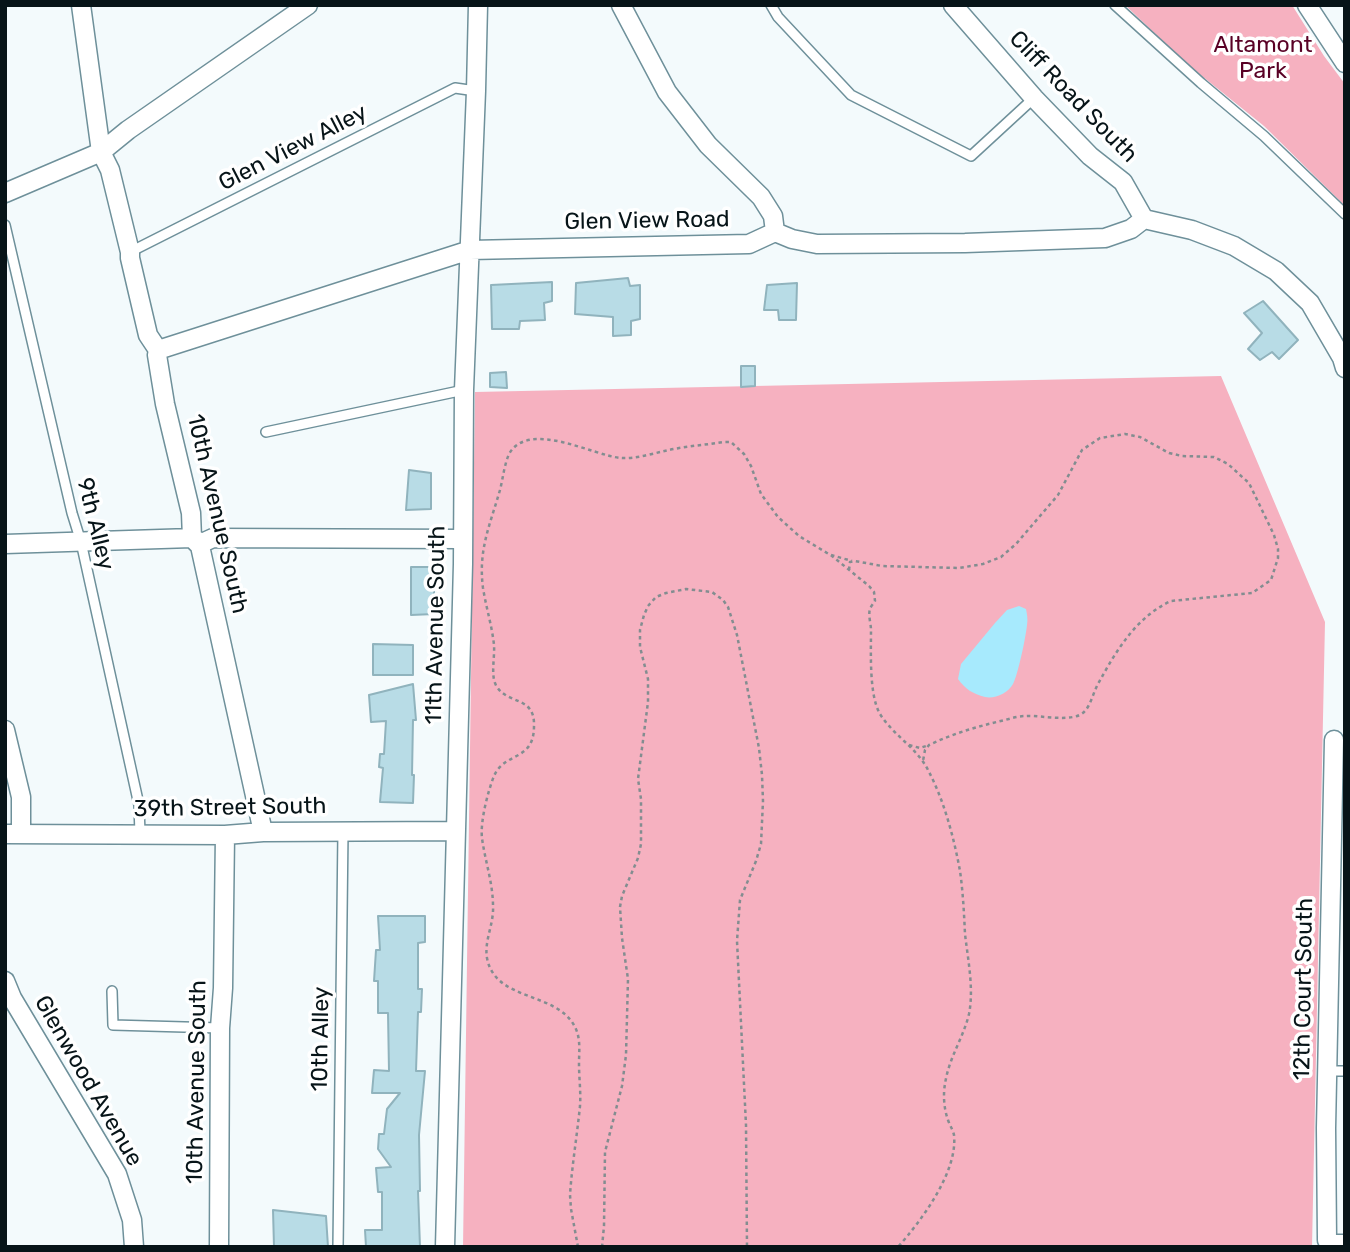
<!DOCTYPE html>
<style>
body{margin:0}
#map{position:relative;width:1350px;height:1252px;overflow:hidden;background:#f3fafc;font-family:Rubik,sans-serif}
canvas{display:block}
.frame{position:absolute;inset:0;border:7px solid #071418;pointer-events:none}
</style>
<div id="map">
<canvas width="1350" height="1252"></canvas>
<div class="frame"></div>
</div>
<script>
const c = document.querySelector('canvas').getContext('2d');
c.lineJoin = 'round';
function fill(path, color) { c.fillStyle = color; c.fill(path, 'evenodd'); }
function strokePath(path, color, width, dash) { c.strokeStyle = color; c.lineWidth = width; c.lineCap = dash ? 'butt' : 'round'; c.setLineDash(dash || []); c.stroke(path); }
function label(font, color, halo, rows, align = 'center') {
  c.font = font + ' Rubik,sans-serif'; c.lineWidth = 7; c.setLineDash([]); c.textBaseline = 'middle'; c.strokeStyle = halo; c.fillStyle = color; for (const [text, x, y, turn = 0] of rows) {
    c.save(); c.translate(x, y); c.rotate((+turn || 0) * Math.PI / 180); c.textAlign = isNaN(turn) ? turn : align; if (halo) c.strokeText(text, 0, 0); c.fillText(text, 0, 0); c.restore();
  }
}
fill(new Path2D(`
 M1125,5h167l32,51 21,28v122l-81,-80 -77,-62z
 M1221,376l104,246 -13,625h-849l12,-855z`), '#f6b1c0');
fill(new Path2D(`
 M1019,606l7,3c1,5 2,10 1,16 -1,11 -9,50 -14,59 -5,9 -18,15 -28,13 -12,-3 -20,-8 -27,-18l3,-15 34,-41 12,-13z`), '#a7eafd');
const building = new Path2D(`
 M628,278l2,8 10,-1v34l-9,2v14l-18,1v-19l-38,-3 1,-31z
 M552,282v19l-8,2 1,17 -25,1 -1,8h-27l-1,-44z
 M797,283l-1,37h-17l-1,-10h-14l3,-25z
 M1263,301l35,39 -19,19 -7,-7 -12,8 -12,-11 14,-16 -18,-20z
 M741,366h14v20l-14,1z
 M506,372l1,16 -17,-1v-14z
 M409,470l22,3v36l-25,1z
 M411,567h23v47l-23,1z
 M373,644l40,1v30h-40z
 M413,684l3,36h-3l-1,55h2l-1,28 -33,-1 3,-34 -4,-1 1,-13h4l2,-33 -15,1 -2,-27z
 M378,916h47v26l-7,1v46h4l-1,23h-3l-2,59h9l-6,64 1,56h-2l2,56h-54l-1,-17h17v-38h-4l-2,-24 15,-1 -13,-18 1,-15h5l3,-25 13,-16h-28l2,-23 15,1 -1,-58h-10v-32h-4l2,-31h4z
 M273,1210l53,6 2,31h-54z`);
fill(building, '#b8dce6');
strokePath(building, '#90b3bd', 2);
const lane = new Path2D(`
 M771,5l7,12 73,78 120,61 63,-58
 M1115,5l86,78 63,53 81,78
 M5,225l67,288 9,29 58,263 1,29
 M130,252l325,-164 21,3
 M266,432l198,-42
 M112,991l1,34 107,3
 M1327,1071h18
 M338,1247l5,-416`);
const street = new Path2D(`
 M81,5l20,147 9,18 20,82v6l18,77 10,15 -1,5 8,49 26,109 1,25 8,8 63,286
 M621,5l46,87 41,53 53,52 12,19 2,16
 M953,5l81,93 56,58 33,26 21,37 48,11 42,16 42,25 34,32 32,55 3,10
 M1307,5l38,58
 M5,193l96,-41 27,-22 180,-125
 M158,350l312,-100 279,-6 26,-12 17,7 25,5 148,-1 140,-5 26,-9 13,-10
 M5,544l187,-6 10,5 11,-5 249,1
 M5,730l16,67v37
 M1334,740l-8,388 1,112 6,4h12
 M5,834l220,1 38,-3 192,-1
 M5,981l7,17 105,176 15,46 2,27
 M219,1247l1,-219 3,-40 2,-153
 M445,1247l18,-683 1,-174 12,-299 2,-86`);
strokePath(lane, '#6e909a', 12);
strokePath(street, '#6e909a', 21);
strokePath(new Path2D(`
 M831,555l21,6
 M849,570l1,-8 5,-1 27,5 77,2 24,-4 18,-7 15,-13 42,-49 24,-45 18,-12 25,-4 15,3 29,16 13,3 32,1 14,7 12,11 9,8 25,52 4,14v9l-7,22 -19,13 -81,8c-35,16 -55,50 -73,83 -5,9 -7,21 -14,28 -11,11 -43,3 -58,4 -7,0 -14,2 -21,4 -26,6 -51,13 -76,25l-4,5 -2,11
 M909,745l11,3 9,-3
 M578,1247l-7,-38 -1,-14c2,-30 7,-59 10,-89 1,-14 -1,-28 -1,-42 0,-13 2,-25 -4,-37 -18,-36 -80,-25 -88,-69 -3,-17 7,-34 6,-52 0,-23 -8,-45 -11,-68 -2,-16 6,-47 12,-62 11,-25 40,-14 40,-50 1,-30 -25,-21 -37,-39 -7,-10 -2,-29 -3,-42 -2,-19 -8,-38 -11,-57 -5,-38 7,-63 17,-98 3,-12 4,-24 9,-36 20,-35 85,2 112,4 16,1 33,-5 48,-8 18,-4 36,-5 54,-8h8l13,12 7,12 10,28 17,23 21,19 33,20 37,30 5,6 1,9c-1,2 -4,5 -5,8 -2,6 1,15 1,21 0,23 -2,65 9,84 13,21 37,34 48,56 16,30 26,68 32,101 3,21 4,42 5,63 3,26 9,55 4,80 -6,25 -20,43 -24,70 -2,11 -1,25 3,36 2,6 5,10 6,15 4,37 -33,86 -56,112
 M602,1247l2,-21 1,-74 17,-66 4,-31 2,-76 -6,-41 -2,-31 2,-11 16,-38 3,-14v-45l-3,-20 10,-77v-23l-8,-32v-17l4,-15 4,-9 8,-9 10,-4 20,-4 26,3 11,8 5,7 9,28 22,113 3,27 1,26 -2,43 -5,17 -16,39 -3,41 9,184 1,122`), '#838d90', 2.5, [3.5, 3.5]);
strokePath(lane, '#fff', 9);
strokePath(street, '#fff', 18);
label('23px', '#590025', '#fff', [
 ["Altamont",1263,45],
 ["Park",1263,71]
]);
label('23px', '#071418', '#fff', [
 ["Cliff Road South",1073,97,46],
 ["Glen View Alley",293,148,-27],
 ["Glen View Road",647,221,-1],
 ["10th Avenue South",217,514,77],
 ["9th Alley",95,524,76],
 ["11th Avenue South",436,625,-89],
 ["39th Street South",230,808,-1],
 ["12th Court South",1304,989,-89],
 ["10th Alley",321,1039,-89],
 ["Glenwood Avenue",88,1081,60],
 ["10th Avenue South",197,1082,-89]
]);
</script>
